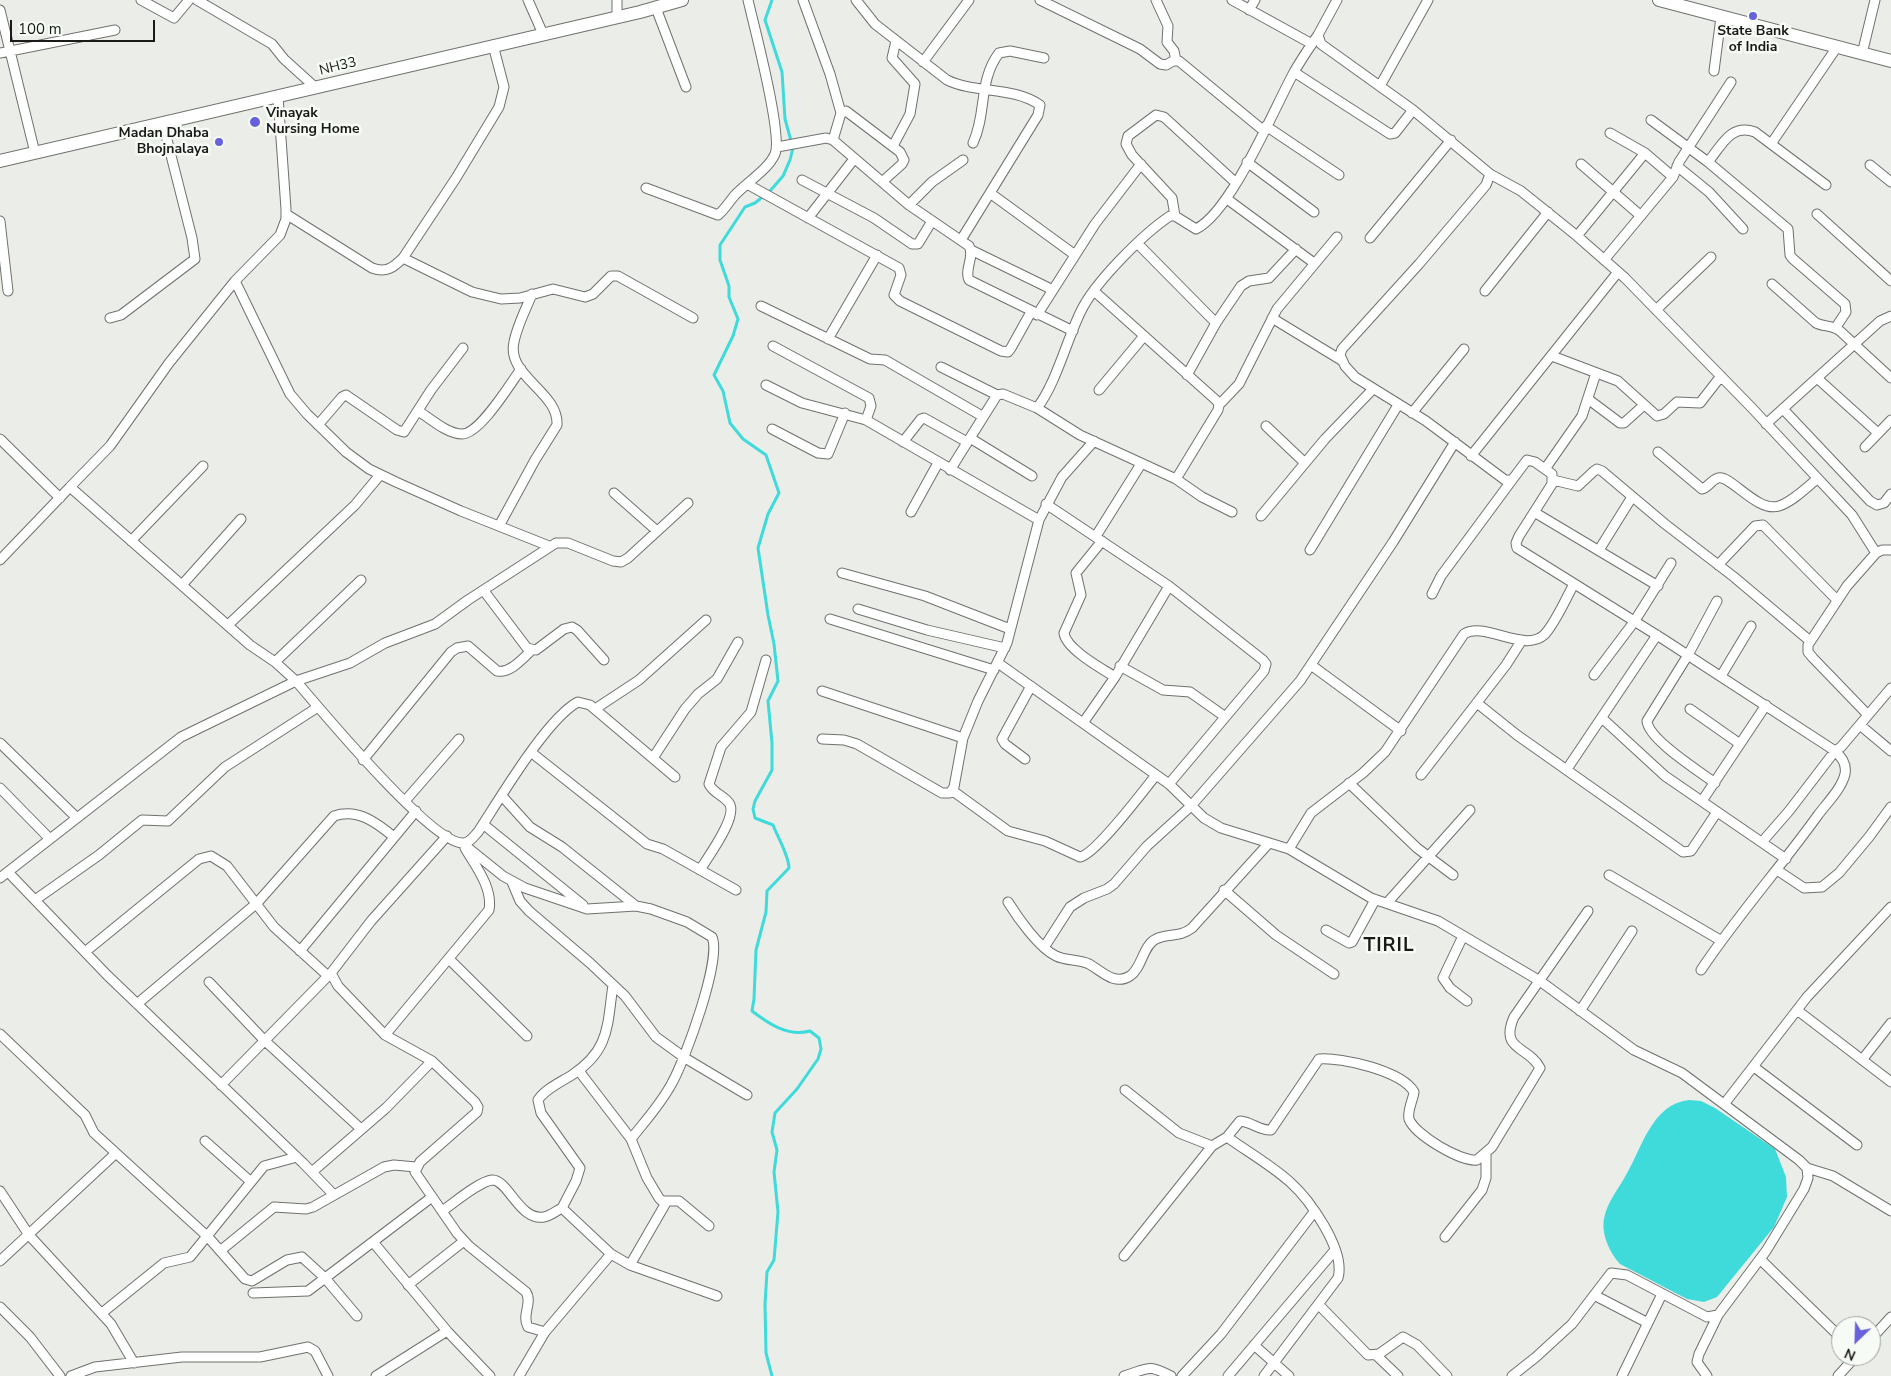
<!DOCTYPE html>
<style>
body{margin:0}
#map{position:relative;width:1891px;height:1376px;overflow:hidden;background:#eaede8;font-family:"Nunito Sans",sans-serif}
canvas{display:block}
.north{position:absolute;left:1831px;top:1316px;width:50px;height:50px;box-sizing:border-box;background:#f7fbf6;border:1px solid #9fa19e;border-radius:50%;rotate:204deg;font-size:14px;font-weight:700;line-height:20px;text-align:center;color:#1a1b19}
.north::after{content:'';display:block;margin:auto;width:18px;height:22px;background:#6762db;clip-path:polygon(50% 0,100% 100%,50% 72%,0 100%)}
.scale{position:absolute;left:10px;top:20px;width:145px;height:22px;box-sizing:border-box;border:2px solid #1a1b19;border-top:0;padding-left:6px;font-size:15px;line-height:18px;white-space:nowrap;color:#1a1b19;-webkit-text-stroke:4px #f7fbf6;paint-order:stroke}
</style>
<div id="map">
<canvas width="1891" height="1376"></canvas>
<div class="north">N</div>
<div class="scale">100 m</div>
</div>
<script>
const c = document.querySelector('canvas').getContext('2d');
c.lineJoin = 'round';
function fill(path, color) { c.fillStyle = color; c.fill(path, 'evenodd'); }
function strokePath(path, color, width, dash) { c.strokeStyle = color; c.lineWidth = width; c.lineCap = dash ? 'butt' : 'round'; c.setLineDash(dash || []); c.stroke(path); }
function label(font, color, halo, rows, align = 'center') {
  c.font = font + ' "Nunito Sans",sans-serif'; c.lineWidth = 5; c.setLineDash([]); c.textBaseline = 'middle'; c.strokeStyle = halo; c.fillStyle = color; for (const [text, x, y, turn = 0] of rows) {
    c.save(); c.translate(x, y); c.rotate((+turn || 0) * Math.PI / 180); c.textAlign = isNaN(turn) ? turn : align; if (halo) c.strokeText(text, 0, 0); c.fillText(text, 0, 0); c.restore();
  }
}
fill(new Path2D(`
 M1689,1100l12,1 14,7 60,41 11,28 1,20 -13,30 -57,70 -13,5 -17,-3 -67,-35c-10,-11 -19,-30 -16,-45 3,-17 14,-29 22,-44 16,-27 26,-71 63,-75z`), '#3fdada');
strokePath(new Path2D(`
 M772,0l-7,20 17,52 3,47 8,29 -3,12 -7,16 -13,15 -15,12 -10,4 -25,38v15l9,26v11l9,22 -5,17 -19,39 9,16 7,32 13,16 23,16 13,38 -11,21 -10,34 10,67 6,29 4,37 -10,20 4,42v27l-17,31 -2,8 2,9 18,7c5,13 16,31 16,43l-22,23 -1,21 -10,38 -2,49 -2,12c17,13 36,26 58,20l9,7 2,11 -3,10 -21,30 -22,24 -3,19 5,18 -3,22 4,40 -4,48 -7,12 -2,32 1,49 6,23`), '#3fdada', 3);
const street = new Path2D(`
 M141,0l33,18 15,-18
 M197,0l75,44 12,15 32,29
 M528,0l15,34
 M617,0v18
 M803,0l27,74 11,39
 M856,0l19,24 72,56c29,14 65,6 93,25l-2,10 -77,125
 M1040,0l100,49 20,15 6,1 7,-4h6l85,70
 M1156,0l12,26 -1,16 7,9 2,10
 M1232,0l80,44
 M1337,0l-19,35 3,9 92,66 77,64 -4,11 -67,79 -77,85 -2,6 5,11 10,11 71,44 79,59h7l15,-20 8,2 17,12v10l-33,52 -3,7 1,5 146,91 166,108 6,4 6,-4 50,-59
 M656,8l30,79
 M0,10l35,143
 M1249,10l6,-10
 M0,53l115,-23
 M1862,54l13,-54
 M923,62l46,-62
 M1714,71l7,-54
 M1294,72l96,62 5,-1 18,-23
 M1380,86l48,-86
 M1651,120l57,42 80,67 2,26 2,3 53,46 1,8 -10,15
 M1266,126l73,49
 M1610,133l35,20 28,24
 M833,140l8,-27 5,-2 54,41 4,8 -2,4 -20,18
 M973,143c14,-30 5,-62 26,-90l11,-2 34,7
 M1771,144l66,-97
 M893,146l17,-32 5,-30 -23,-26 4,-17
 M777,147l49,-9 7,2 76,65 60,41c6,11 -5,23 0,34l104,51
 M1247,162l67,50
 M1708,162c14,-17 23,-39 47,-30l71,53
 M1581,164l60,52
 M1870,165l21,17
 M1677,166l32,26 34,37
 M1490,174l31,17 56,45 48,42 126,129 101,108 24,38
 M802,180l72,38 38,26h6l14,-23
 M747,184l152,84 2,7 -7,20 6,6 101,50 7,1 3,-4 20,-36
 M646,188l72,27c7,-6 11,-13 17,-20 12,-13 33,-25 40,-41 8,-19 -21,-128 -27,-154
 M990,193l85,62
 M1227,199l87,64
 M909,205l23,-23 31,-22
 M286,214l86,54c14,5 21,0 31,-10l53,-80 43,-71 5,-20 -11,-42
 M1817,214l74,67
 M1175,216l-3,-18 -40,-43 -6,-11 2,-8 28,-21 8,2 72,66
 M808,218l46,-59
 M0,221l8,70
 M1577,236l68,-83
 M1370,238l81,-98
 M1138,244l78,79
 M971,250l82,40
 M403,258l69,34 29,7 19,-1 33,-9 32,8 8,-3 18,-18h7l75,42
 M1604,260l69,-83 6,-15 52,-80
 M235,281l55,113 17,20 39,38 23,17 27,13 65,29 88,35
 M1772,284l44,39c8,4 16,2 24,8l51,47
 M1485,291l63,-79
 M761,306l109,53 15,1 97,56
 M1656,310l55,-53
 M1037,315l58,-91 46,-60
 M110,318l11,-3 74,-56 -3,-21 -29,-114
 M1272,318l69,42
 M828,339l49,-84
 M773,346l96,52 2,8 -5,14
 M1552,356l66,25 39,35 7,-2 13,-12 23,1 21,-27
 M941,367l56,28
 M1187,375l29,-52 25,-37 8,-5 20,-3 27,-29
 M1817,378l61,55
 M766,385l36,18 64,17 173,100
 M1099,390l45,-54
 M1588,399l32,24h4l20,-18
 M1219,405l20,-21 38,-75 60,-72
 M1037,408l43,27 96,44 42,-69 1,-5 -2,-4 -123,-110
 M1783,409l87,92 7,4 7,-2 7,-9
 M418,411c12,7 29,23 44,23 18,0 48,-50 59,-65
 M1412,413l52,-64
 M1766,424l114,-103 11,-5
 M318,425l24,-28 4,-2 51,35 7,2 27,-42 32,-42
 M1266,426l39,37
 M772,429l46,24 10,1 17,-41
 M970,438l62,38
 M0,439l60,59
 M903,442l18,-23 3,-1 43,24
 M1865,447l26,-27
 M1658,452l44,37c7,-2 9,-9 16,-11 12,-4 39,35 61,28 13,-4 27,-18 38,-27
 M1471,456l147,-184
 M1545,469l37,-53 14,-43
 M950,470l47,-75 6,-1 34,14c19,-24 30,-69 44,-97 14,-29 62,-77 89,-95h5l21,13c35,-17 77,-118 97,-155 7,-13 16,-26 25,-39
 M1176,479l26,18 30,15
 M1553,480l25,6 16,-15 3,-2 5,2 63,53 69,53 76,64
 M70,487l40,-41 59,-83 66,-82 45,-46 6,-16v-10l-8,-113
 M614,493l43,38
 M1046,504l123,82 94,74 3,4 -2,7 -95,113
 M911,512l27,-49
 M1534,512l124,74
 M1261,516l64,-77 48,-50
 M499,526l36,-66 22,-35c2,-33 -51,-49 -43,-83 3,-16 12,-33 18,-48
 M1096,536l45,-72
 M131,541l72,-75
 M1102,541l-26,32 5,22 -17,38c2,16 37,35 51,44
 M1310,550l88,-145
 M1599,550l33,-53
 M0,560l70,-73 180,158 25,17 21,19 -115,56 -181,141
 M1718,565l37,-39 8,-1 74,75
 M842,573l83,23 85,33
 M182,585l59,-66
 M484,591l43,57 9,2 28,-21 8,-2 5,3 27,30
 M1432,594l9,-18 71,-96
 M858,609l69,21 78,18
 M830,619l164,51
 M228,625l127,-120 25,-30
 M275,662l86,-82
 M998,663l171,121 35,34 17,10 68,21 82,49 67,23 102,60 94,69 48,23 117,87 8,8 1,10 -4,11 -38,62 -48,64 -11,2 -80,-42 -16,-2 -39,51 -36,33 -24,19
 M1311,665l90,66
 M1120,666l43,24 27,2 34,24
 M1594,675l40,-53 37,-59
 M1721,676l30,-50
 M822,691l141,47
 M1477,703l40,32 166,117 8,-1 26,-39
 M595,709l44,-29 67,-60
 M1690,709l50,35
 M1868,715l-55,-57 -5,-6v-7l39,-59 29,-33 6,-3h9
 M1603,719l62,57 121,83
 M1083,723l32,-46 54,-91
 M1860,725l31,26
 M822,739l22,1 13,4 85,49h8l4,-6 9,-49 15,-37 29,-58 32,-123 23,-43 32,-36
 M0,743l77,75
 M532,753l115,91 16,5 73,41
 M653,758l32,-49 13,-15 19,-15 21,-37
 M1025,759l-20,-15 -3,-5 29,-53
 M363,760l88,-108 6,-4 11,-2 29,25c13,3 26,-13 35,-21
 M1567,769l90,-134
 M1421,775l85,-110 16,-25
 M675,777l-85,-72 -12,-3c-31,16 -79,98 -100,130 -4,4 -8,11 -15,11 -31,1 -143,-134 -167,-162l54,-18 35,-20 50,-19 33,-24 88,-57h12l45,18 8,1 7,-4 60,-55
 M1349,783l68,65 36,27
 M1715,783c-16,-12 -67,-44 -68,-62l41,-66 29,-54
 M0,788l50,51
 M953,791l55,40 37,10 35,16c16,-3 64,-67 76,-82
 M502,796l28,31 32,20 74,59
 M405,801l54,-62
 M1702,801l64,-96
 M483,824l100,81
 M447,836l-76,85 -40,52 7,13 47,49 47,26 43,41 3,5 -1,5 -57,50 -5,10 42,61 12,13 57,46c7,11 -5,23 2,35l17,5
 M462,843l41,33 22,12 62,21 49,-3 15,3 36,13 25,15c10,22 -27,123 -40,146 -11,21 -27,38 -41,56
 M1289,849l22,-36 52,-40 22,-21 79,-118c20,-13 60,19 80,1 11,-11 22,-37 30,-51
 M700,870c7,-12 39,-54 29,-67 -6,-8 -16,-10 -20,-19l12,-37 30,-35 15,-52
 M1777,870l27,18 18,-1 17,-14 30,-36 22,-30
 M8,872l99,103 196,188 30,31
 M1609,875l111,65
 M512,882l8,19 9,10 61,52 35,33 31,41 29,21 62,37
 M1224,890l52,45 58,39
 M35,900l64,-45 43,-35 26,1 57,-54 93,-60
 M1008,902c10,16 31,46 48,54 10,5 23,3 33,8 13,7 25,22 41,12 12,-8 13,-31 26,-37 13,-6 23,-1 36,-11l77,-85
 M1387,903l83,-93
 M1326,930l23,13 3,-1 23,-42
 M1463,936l-20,42 7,10 17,13
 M1045,946l25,-39 14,-9 23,-9 7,-5 33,-38 44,-40 109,-125 93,-139 62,-100
 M300,951l116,-140
 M85,952l114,-93 12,-3 16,10 47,61 54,49
 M449,959l78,77
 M1701,970c36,-54 79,-102 117,-155 9,-12 24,-27 27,-41 2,-11 -4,-17 -10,-23l-46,60 -27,31
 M209,982l55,58 97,89
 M613,985c-6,41 -3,65 -41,90 -11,7 -27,14 -34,25l3,13 39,55 -4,13 -14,27 49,46 19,11 87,31
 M137,1004l120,-101 77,-87c24,-8 43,7 60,21
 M1797,1010l94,72
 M1580,1011l52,-80
 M0,1034l85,81 9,18 114,104 37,42 7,2 35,-21 15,-3 23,21 32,38
 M385,1035l104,-125c4,-22 -13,-43 -24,-62
 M1862,1060l29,-37
 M1754,1067l103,78
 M579,1071l52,68 16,39 12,20 3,3h17l30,25
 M221,1085l110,-112
 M1125,1090l54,43 33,13 15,-9 13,-16c12,1 20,10 31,9l48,-71c23,-2 83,12 95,33 -1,8 -7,19 -5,27 6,16 52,43 68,41l15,-13 48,-79c-11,-22 -41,-17 -26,-51l74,-106
 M1725,1103l82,-106 84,-90
 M1227,1137c21,15 44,28 63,45 19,17 56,68 48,96l-74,98
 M205,1141l45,40
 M1807,1168l26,8 58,35
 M312,1172l74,-64 46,-47
 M0,1191l29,44 82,89 23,39
 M442,1211c12,-8 36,-29 50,-31 16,-1 27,41 52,37 6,-1 12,-6 18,-9
 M1445,1237l37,-47 4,-12v-25
 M373,1242l74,89 43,45
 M220,1251l54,-44 32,2 7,-2 71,-40 10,-2 22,2
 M1124,1256l88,-110
 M1760,1259l81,79
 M0,1261l115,-107
 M630,1265l37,-64
 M408,1285l56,-44
 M253,1293l55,-2 124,-94
 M1594,1295l54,28
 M1319,1305l49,50 11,-1 24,-17 14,8 30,31
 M0,1307l30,30 30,39
 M102,1313l62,-50 26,-6 74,-91 33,-9
 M1871,1339l20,-22
 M1254,1345l35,31
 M1376,1355l22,21
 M71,1376l24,-9 87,-10h78l48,-10 7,4 13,25
 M376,1376l71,-45
 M519,1376l26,-44 66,-78
 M1124,1376c26,-8 23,-12 47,0
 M1182,1376l39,-42 93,-122
 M1228,1376l107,-126
 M1622,1376l40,-82
 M1707,1376l-10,-14 2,-8 19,-39
 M1838,1376l18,-20`);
const secondary = new Path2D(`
 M1659,0l232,61
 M0,161l640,-149 42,-12`);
strokePath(street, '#6e726d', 11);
strokePath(secondary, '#6e726d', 14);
strokePath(street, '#fff', 9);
strokePath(secondary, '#fff', 12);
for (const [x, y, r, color] of [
 [1753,16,5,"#6762db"],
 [255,122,6,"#6762db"],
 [219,142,5,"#6762db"]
]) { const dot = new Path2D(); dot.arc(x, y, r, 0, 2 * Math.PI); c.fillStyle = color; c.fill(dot); strokePath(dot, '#f7fbf6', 2); }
label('bold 14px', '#1a1b19', '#f7fbf6', [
 ["State Bank",1753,32],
 ["of India",1753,48],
 ["Vinayak",266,114,"left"],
 ["Nursing Home",266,130,"left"],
 ["Madan Dhaba",209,134,"right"],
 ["Bhojnalaya",209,150,"right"]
]);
label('14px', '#1a1b19', '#f7fbf6', [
 ["NH33",338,67,-14]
]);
c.letterSpacing = '1px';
label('bold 19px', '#1a1b19', '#f7fbf6', [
 ["TIRIL",1389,946]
]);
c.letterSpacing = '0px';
</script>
